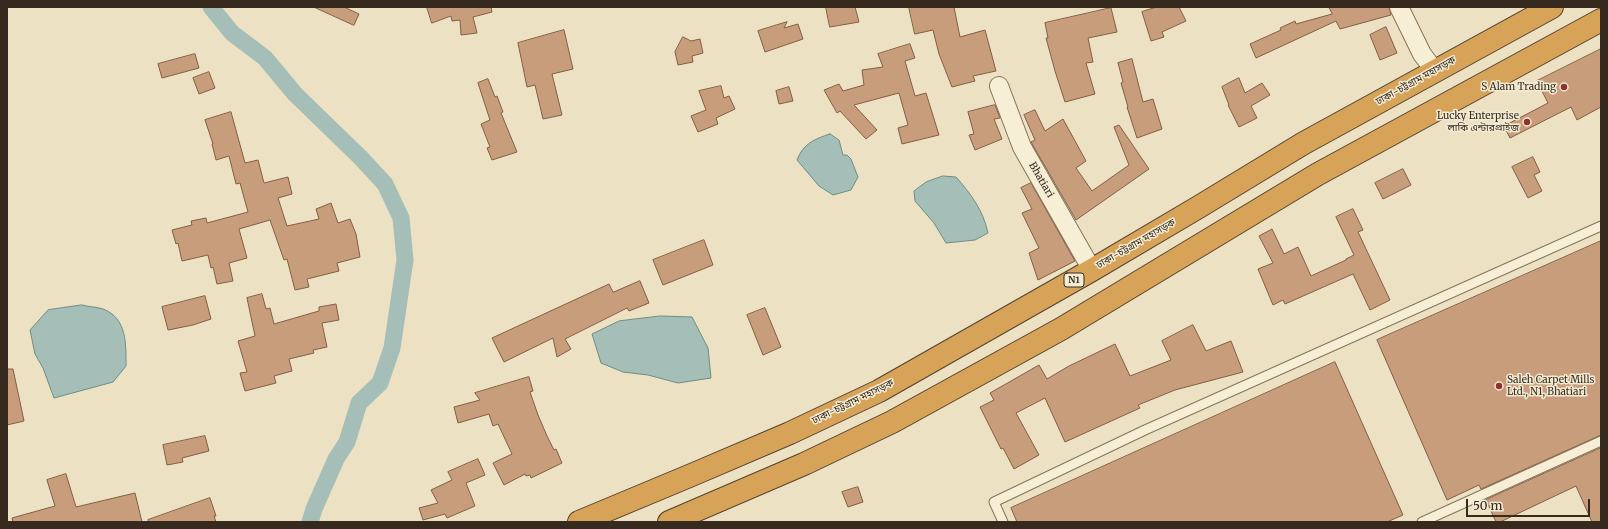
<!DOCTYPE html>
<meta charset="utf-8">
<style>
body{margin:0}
#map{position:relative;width:1608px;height:529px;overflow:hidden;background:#ece1c3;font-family:Merriweather,serif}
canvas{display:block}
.frame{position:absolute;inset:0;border:8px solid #362a1e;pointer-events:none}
.scale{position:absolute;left:1466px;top:499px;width:124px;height:18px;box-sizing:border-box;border:2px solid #362a1e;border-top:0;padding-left:5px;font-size:12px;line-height:14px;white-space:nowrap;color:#362a1e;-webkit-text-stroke:3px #f3ebd3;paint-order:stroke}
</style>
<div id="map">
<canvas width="1608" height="529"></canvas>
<div class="frame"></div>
<div class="scale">50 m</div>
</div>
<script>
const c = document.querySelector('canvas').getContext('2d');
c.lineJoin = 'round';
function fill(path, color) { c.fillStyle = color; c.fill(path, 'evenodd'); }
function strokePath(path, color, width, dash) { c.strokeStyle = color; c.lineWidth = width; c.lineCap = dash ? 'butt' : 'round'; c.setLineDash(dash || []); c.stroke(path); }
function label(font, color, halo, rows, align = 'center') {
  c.font = font + ' Merriweather,"Noto Sans Bengali",serif'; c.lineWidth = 3; c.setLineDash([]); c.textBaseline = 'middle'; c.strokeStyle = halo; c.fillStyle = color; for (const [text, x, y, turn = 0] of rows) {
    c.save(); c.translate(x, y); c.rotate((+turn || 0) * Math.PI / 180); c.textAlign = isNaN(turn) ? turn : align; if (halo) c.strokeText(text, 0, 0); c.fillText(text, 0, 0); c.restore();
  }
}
const water = new Path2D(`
 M830,134l9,6 4,15h4l4,4 7,18 -7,13 -18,5 -14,-9 -22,-26c6,-16 17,-21 33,-26z
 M943,176l13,1c15,17 27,33 32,56l-13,7 -29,3 -12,-20 -19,-22 -1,-10 12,-9z
 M82,305c7,2 15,2 21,4 24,9 23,35 23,57l-13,16 -59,16 -11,-30 -8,-14 -5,-24 18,-20z
 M660,316l32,1 16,31 3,30 -33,5 -30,-8 -25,-3 -22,-9 -9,-29 27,-13z`);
fill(water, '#a5bfb8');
strokePath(water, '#6d8c85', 1);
strokePath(new Path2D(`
 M211,7l21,26 33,25 30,36 66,64 24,26 16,34 4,42 -13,88 -12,35 -21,20 -12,39 -11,17 -22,50 -4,13`), '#a5bfb8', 17);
const building = new Path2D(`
 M314,7h30l15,7 -5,11z
 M427,7h64l1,5 -19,5 4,16 -16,2 -1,-15 -8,1 -1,-5 -19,7z
 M826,7h29l4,15 -29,5z
 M909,7h45l6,30 25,-7 11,41 -23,5 2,5 -23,6 -13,-33 -6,-24 -18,4z
 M1157,7h22l7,14 -24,11 2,5 -13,4 -9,-29z
 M1329,7h60l2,8 -51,14 -4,-8 -80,37 -6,-14 31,-14 -1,-2 15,-7 1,3 36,-10z
 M1111,8l6,24 -29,6 5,24 -7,1 9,31 -30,8 -10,-31 -9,-33h2l-3,-15z
 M787,22l-3,6 14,-4 5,15 -38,13 -7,-21z
 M1386,27l11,26 -17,7 -10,-25z
 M564,30l9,39 -21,5 10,41 -19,4 -8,-34 -8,2 -9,-44z
 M683,37l8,4 9,-2 3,14 -11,3 1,6 -15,3 -3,-13z
 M910,44l5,14 -10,3 10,35 11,-3 13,42 -37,9 -4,-16 10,-3 -9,-32 -45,12 23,25 -11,9 -26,-28 -3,2 -13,-23 15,-6 4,7 21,-6 -2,-15 21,-3 -5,-13z
 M1601,49v58l-24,13 -6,-13 -61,31 -6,-12 44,-23 -11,-22z
 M195,54l4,14 -37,10 -4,-14z
 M1132,59l11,43 10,-3 9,30 -25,9 -10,-31h1l-7,-24 2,-1 -5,-19z
 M209,72l6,16 -16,6 -6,-16z
 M1239,78l6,15 17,-10 8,12 -19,11 6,12 -18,9 -11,-22h1l-7,-18z
 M488,79l7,18 2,-1 6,16 -2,1 16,39 -25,8 -5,-12 3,-1 -9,-23 9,-4 -12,-37z
 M721,86l3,12 5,-2 6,13 -19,9 2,6 -20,8 -7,-16 15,-6 -7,-19z
 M789,87l4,14 -14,3 -3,-13z
 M995,105l5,13 -6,1 8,20 -27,11 -6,-15 5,-1 -6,-22z
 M1035,110l10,21 18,-12 23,42 -10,7 16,23 37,-26 -15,-38 5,-2 30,44 -73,51 -45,-78 4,-2 -11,-25z
 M231,112l14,51 13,-3 6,23 24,-6 4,17 -14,4 9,28 32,-7 -3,-10 15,-6 7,20 12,-4 6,15 4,23 -23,6 2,8 -32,8 2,8 -14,3 -8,-31 -3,1 -14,-40 -31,9 8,29 -18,5 4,18 -16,3 -4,-17 -2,1 -3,-13 -26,6 -4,-18 -2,1 -4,-14 20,-5 -1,-4 15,-3 1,5 41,-11 -8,-29 -4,1 -7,-28 -13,4 -4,-16h1l-8,-24z
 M1533,157l7,15 -6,3 8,16 -14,7 -16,-31z
 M1403,169l8,16 -28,14 -8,-16z
 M1031,183l44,78 -37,19 -9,-27 10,-5 -17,-35 10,-4 -11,-21z
 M1353,209l10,21 -5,2 32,68 -20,10 -17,-36 -68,30 -2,-4 -10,5 -15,-36 15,-6 -14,-27 13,-7 12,25 14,-7 13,29 35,-16v-1l8,-4 -18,-38z
 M704,240l9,25 -50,20 -10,-25z
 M1601,241v194l-120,54 -2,-4 -32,15 -70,-160z
 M640,281l9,22 -20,8 -2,-3 -62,31 6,10 -14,8 -4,-19 -49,24 -12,-24 117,-54 4,8z
 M262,294l4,15 4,-1 4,16 45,-13v-4l17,-3 3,16 -17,3 5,24 -14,3 1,3 -25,6 3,12 -18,5 2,7 -31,8 -5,-18 7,-1 -9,-31 17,-5 -8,-38z
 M205,296l6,23 -18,6 -25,5 -6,-23z
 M765,308l16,39 -18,8 -16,-40z
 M1193,325l13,26 25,-10 12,31 -68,18 -37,15 2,3 -75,34 -20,-44 -29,15 23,42 -25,14 -11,-21 -2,1 -21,-42 14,-7 -4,-7 49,-28 8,14 22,-13 46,-22 15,32 41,-16 -9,-19z
 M1335,362l68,153 -16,7h-370l-6,-14z
 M7,369h6l11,52 -17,4z
 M529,377l4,14 -3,1 8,23 9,21 7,14 2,-1 6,14 -31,15 -1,-3 -4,1 -1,-2 -21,11 -11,-22 19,-9 -14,-30 -5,2 -4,-12 -31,9 -4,-16 26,-7 -5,-7z
 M205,436l4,15 -27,7 1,4 -16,3 -4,-20z
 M1601,448v74h-9l-16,-36 -76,36h-4l-10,-22z
 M478,459l7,16 -19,8 9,23 -28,12 -2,-4 -22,6 -4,-12 19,-5 -7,-13 21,-10 -4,-8z
 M66,474l10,33 59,-14 7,29h-129l-1,-4 43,-12 -8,-26z
 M858,487l5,15 -15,5 -6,-15z
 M210,498l6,18h-2l2,6h-67l-1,-2z`);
fill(building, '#c89d7b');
strokePath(building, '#835e42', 1);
const lane = new Path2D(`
 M1003,522l-9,-20 151,-72 456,-204
 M1422,522l179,-81`);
const street = new Path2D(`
 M1399,7l23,47 12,16
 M999,86l23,61 70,123`);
const highway = new Path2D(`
 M579,522l115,-48 96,-41 89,-42 213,-121 105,-62 107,-65 248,-136
 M669,522l135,-58 88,-42 169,-93 257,-155 283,-154`);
strokePath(lane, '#85735b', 11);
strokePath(street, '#85735b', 20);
strokePath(highway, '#53412f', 24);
strokePath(lane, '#f7eed6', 9);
strokePath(street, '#f7eed6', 18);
strokePath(highway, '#d7a358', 22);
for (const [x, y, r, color] of [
 [1564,87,4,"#91312e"],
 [1527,122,4,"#91312e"],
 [1499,386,4,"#91312e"]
]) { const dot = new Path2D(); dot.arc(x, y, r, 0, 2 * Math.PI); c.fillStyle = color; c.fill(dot); strokePath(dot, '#f3ebd3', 1.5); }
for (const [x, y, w] of [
 [1074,280,20]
]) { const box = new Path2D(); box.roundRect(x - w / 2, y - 7, w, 14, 3); c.fillStyle = '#f3ebd3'; c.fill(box); strokePath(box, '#362a1e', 1); }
label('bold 9px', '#362a1e', null, [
 ["N1",1074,280]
]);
label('10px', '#362a1e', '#f3ebd3', [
 ["ঢাকা-চট্টগ্রাম মহাসড়ক",1416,81,-29],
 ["Bhatiari",1041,180,60],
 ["ঢাকা-চট্টগ্রাম মহাসড়ক",1136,244,-30],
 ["ঢাকা-চট্টগ্রাম মহাসড়ক",853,402,-26]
]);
label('10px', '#362a1e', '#f3ebd3', [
 ["S Alam Trading",1556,87],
 ["Lucky Enterprise",1519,116],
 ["লাকি এন্টারপ্রাইজ",1519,128],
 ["Saleh Carpet Mills",1507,380,"left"],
 ["Ltd., N1, Bhatiari",1507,392,"left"]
], 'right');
</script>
